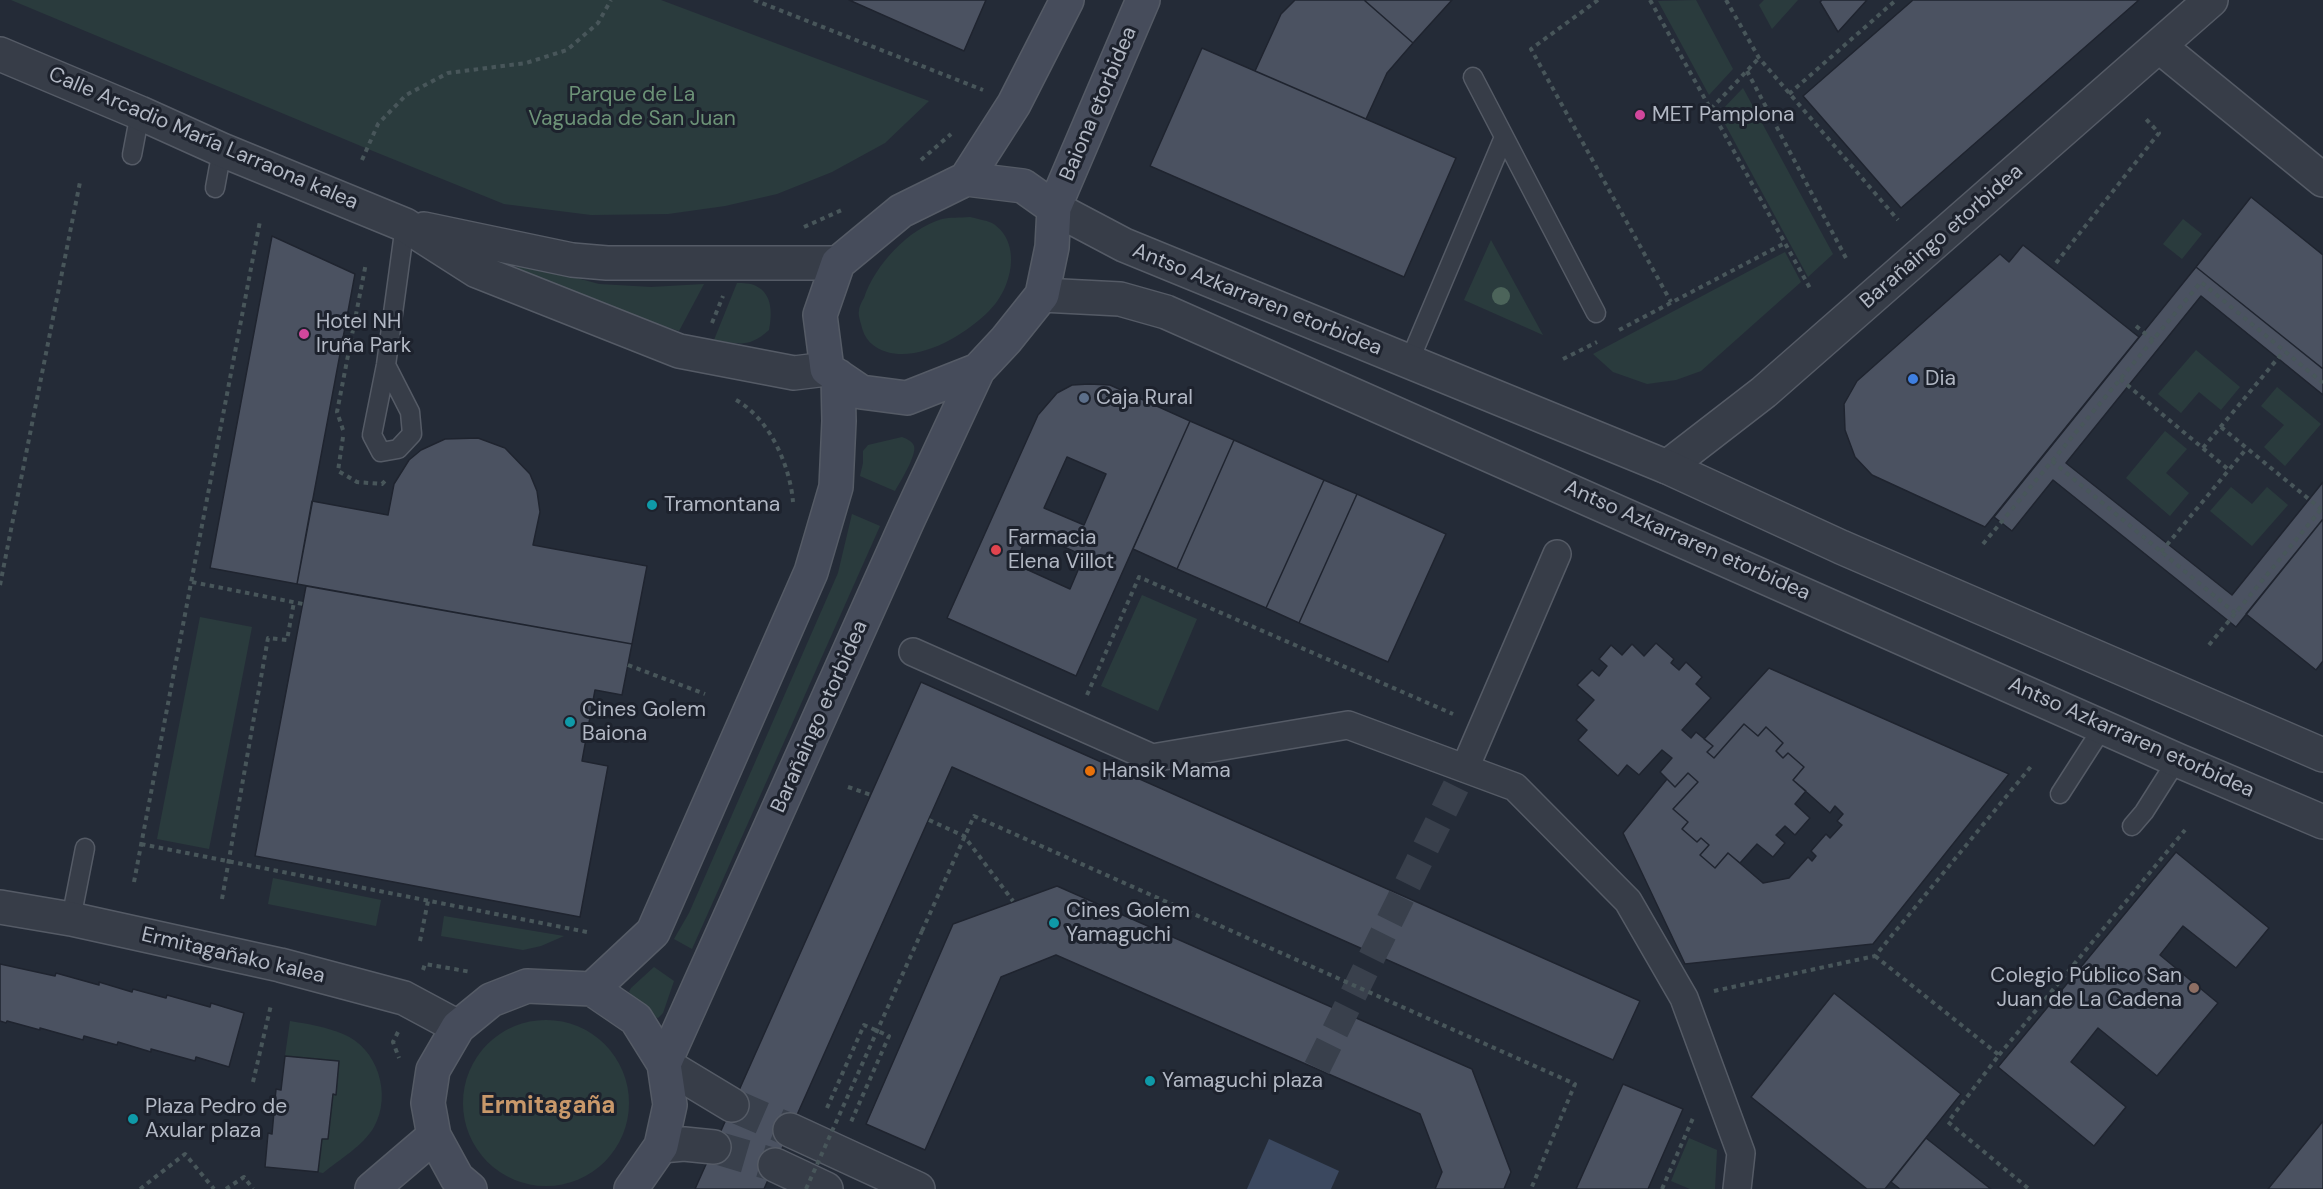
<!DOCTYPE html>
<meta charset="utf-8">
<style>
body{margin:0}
canvas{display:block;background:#242b37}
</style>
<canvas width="2323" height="1189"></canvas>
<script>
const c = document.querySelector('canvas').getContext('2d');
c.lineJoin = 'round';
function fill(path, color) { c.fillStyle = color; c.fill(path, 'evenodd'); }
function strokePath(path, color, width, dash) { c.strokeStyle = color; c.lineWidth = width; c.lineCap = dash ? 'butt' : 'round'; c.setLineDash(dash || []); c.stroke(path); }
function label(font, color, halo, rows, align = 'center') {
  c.font = font + ' "DM Sans",sans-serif'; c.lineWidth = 6; c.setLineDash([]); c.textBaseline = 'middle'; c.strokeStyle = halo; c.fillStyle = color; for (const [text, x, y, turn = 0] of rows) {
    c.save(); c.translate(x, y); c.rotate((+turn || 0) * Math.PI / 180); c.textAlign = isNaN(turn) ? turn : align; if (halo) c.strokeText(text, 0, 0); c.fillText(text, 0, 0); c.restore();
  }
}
fill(new Path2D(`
 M11,0h650l268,101 -44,42 -53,29 -55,22 -52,12 -57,8 -77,1 -87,-11 -136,-55z
 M1696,0l37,69 -24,26 -51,-94z
 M1764,0h34l-26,29 -13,-24z
 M1743,88l90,166 -25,23 -89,-164z
 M970,217c7,2 15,3 22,6 31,19 20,66 -3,88 -23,23 -68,51 -102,41 -14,-4 -23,-13 -26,-28 -1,-4 -3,-10 -2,-13 0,-4 3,-10 5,-13 11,-33 44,-69 78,-79 8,-2 19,-1 28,-2z
 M2183,219l19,15 -20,25 -19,-15z
 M1491,240l52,95 -79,-35z
 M1785,252l16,30 -100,89 -25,9 -29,4 -34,-12 -20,-18z
 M521,263l78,21 52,3 53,-3 -25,47 -66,-21 -95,-40 -1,-4z
 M737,283c5,0 14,0 19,3 17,8 16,29 13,44 -20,18 -30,14 -55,10z
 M2196,350l44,37 -19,23 -22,-18 -18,21 -23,-19z
 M2277,387l44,37 -36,42 -21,-19 20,-22 -23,-19z
 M2165,431l22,18 -21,24 23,20 -19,23 -44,-38z
 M902,437c5,2 10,4 12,9 3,9 -14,36 -19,45l-35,-15 3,-13v-12l5,-6z
 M2231,487l21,17 15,-17 21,18 -36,41 -42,-35z
 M852,514l28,12 -188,423 -18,-10 15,-26 149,-340z
 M1142,595l55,24 -39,92 -57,-25z
 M200,617l52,10 -43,222 -52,-10z
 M273,878l108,22 -5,26 -108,-22z
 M444,916l120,20 -23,10 -18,4 -82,-14z
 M654,967l20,14 -11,32 -5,5 -7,-3 -22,-23 2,-4z
 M463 1103a83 83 0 1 1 166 0a83 83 0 1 1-166 0Z
 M290,1021c18,3 36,6 53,13 35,14 49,61 31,93 -11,19 -34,32 -51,46l-5,-1 4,-33h6l5,-45 3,1 3,-33 -54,-6z
 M1689,1138l28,12 -2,39h-25l-19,-8z`), '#2a3b3d');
fill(new Path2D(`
 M1269,1139l70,32 -8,18h-84z`), '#3b485f');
const building = new Path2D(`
 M849,0h137l-22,51z
 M1295,0h69l49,43 -26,30 -21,46 -111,-48 26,-57z
 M1364,0h88l-39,43z
 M1822,0h45l-29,32 -18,-30z
 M1913,0h226l-238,208 -98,-112z
 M1202,48l254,110 -52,119 -254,-111z
 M2251,197l72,58v114l-127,-102z
 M272,236l83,38 -58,310 -87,-16z
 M2023,245l116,92 -154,190 -113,-52 -17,-18 -10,-27 -1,-26 13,-23 143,-127 9,8z
 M2196,267l127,102v26l-122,-99 -135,167 166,132 91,-113v37l-87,108 -183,-147 -41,51 -18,-14z
 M1089,384l21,1 80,36 -114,255 -129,-58 91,-203 19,-22 15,-8zM1067,457l39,17 -22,51 -40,-17zM1029,531l55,25 -14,33 -55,-25z
 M1190,421l44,19 -57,129 -44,-20z
 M478,438l27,10 25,26 7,17 3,21 -7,33 114,21 -15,78 -335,-60 15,-83 76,14 6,-31 15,-24 12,-10 24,-11z
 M1234,440l90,40 -58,128 -89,-39z
 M1324,480l33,14 -58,129 -33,-15z
 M1357,494l89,40 -58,128 -89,-39z
 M2323,519v142l-7,9 -70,-56z
 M306,586l326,58 -10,51 -27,-5 -13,71 26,5 -28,151 -325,-61z
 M1656,643l18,16 -3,4 8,7 7,-8 16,15 -6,7 15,14 -29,32 9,8 5,-6 17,14 -6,6 7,6 30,-34 14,12 8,-9 17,16 -7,8 7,7 5,-5 16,14 -11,13 13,11 -11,13 15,14 -15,17 -10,-9 -9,9 9,8 -12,14 -16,-13 -17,19 -12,-10 -13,15 -15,-13 9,-10 -8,-7 -4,4 -15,-13 6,-7 -15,-13 25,-27 -10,-9 -13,14 -15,-15 12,-14 -10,-8 -23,25 -12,-10 -9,11 -40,-36 9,-10 -11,-10 18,-20 -17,-15 15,-15 7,6 8,-10 -8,-7 12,-14 11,10 10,-11 12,12z
 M1769,668l240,106 -136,170 -188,20 -62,-131 44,-54 8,8 13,-14 10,9 -25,27 15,13 -6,7 15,13 4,-4 8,7 -9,10 15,13 13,-15 35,30 26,-5 19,-21 4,4 4,-5 -5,-5 15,-17 4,4 12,-13 -5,-4 6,-7 -8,-8 -5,7 -37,-33 11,-13 -16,-14 -5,5 -7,-7 7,-8 -17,-16 -8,9 -14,-12 -30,34 -7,-6 6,-6 -9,-7z
 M921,682l719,319 -27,59 -661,-293 -188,422h-69z
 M2176,852l93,76 -33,40 -53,-42 -23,29 58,48 -61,73 -59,-48 -27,34 55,45 -32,39 -96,-79z
 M1057,886l415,183 39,103 -7,17h-69l7,-17 -22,-58 -364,-159 -55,22 -76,173 -59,-26 87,-200z
 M0,964l55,12 1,-3 43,12v-3l33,10 1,-3 33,9 1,-3 43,12 1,-4 33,10 -15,54 -33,-10 -1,4 -44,-12v3l-33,-10 -1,3 -33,-9 -1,4 -43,-12v2l-33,-9 -1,2 -6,-2z
 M1834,993l127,101 -76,95h-18l-116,-92z
 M285,1056l54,5 -3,34 -3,-1 -5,45h-6l-4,33 -53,-5 3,-34 4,1 4,-45 5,1z
 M1623,1084l60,25 -35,80h-72z
 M2323,1121v68h-55z
 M1926,1138l65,51h-91l-9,-7z`);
fill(building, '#4b5261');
strokePath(building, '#1f242f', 1.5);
strokePath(new Path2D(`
 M1317,1068l148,-300`), '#39404c', 27, [27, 14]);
strokePath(new Path2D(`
 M732,1105l58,25
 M714,1147l61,18`), '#39404c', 33, [33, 16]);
const service = new Path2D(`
 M1473,77l123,236
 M132,155l8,-42
 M215,188l7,-38
 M1409,362l95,-225
 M386,365l24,47 2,22 -14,15 -17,3 -9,-17 14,-70 19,-140
 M2060,794l43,-67
 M2132,826l12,-14 33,-52
 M71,919l14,-71`);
const pedestrian = new Path2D(`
 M913,652l239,106 196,-33 167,62 113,114 56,97 57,155 -4,36
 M1465,768l92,-214`);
const minor = new Path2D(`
 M2159,46l164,134
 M1667,467l97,-75 447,-392
 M664,1064l68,41
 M790,1130l128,59
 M661,1146l23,-2 30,3
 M775,1165l51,24`);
const tertiary = new Path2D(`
 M0,54l140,59 82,37 183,75 72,46 202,80 115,22 33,-4
 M1054,208l70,37 543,222 174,80 482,208
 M424,229l148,31 35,3h231
 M1042,295l78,4 46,13 1011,448 146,62
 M0,907l71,12 209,46 124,33 54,29`);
const secondary = new Path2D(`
 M966,179l48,-75 53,-104
 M1054,208l-31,-22 -57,-7 -65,32 -63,52 -18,52 7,54 34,23 46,6 71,-28 28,-30 36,-45 10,-48 2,-39 89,-208
 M592,989l61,-57 158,-360 25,-85 3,-66 -1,-45
 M664,1064l244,-544 70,-150
 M372,1189l62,-53
 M470,1189l-13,-11 -23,-42 -6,-33 5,-33 25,-43 33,-27 36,-14 65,3 44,30 28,45 6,41 -9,41 -30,43`);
strokePath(service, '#555b66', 21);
strokePath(pedestrian, '#555b66', 30);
strokePath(minor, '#555b66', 36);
strokePath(tertiary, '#555b66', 36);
strokePath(secondary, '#555b66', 36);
strokePath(new Path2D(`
 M754,0l229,90
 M1598,0l-67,49 140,253
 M1650,0l161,290
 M1726,0l33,58 139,162
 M1747,71l100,189
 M1789,94l107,-94
 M1711,109l48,-51
 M362,160l16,-36 28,-29 42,-22 78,-10 41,-13 31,-27 13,-23
 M921,160l30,-26
 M804,227l40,-18
 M2056,263l103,-130 -14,-15
 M712,323l11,-27
 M2136,326l17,14
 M1619,330l166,-87
 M1563,359l34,-17
 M2120,379l109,91
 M736,400c33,18 54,65 57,102
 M2221,427l100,82
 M343,430l-6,-18 29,-149
 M343,437l-5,34 19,11 25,2 5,-5
 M2203,448l81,-97
 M2052,461l183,152
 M1983,544l218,-262 122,101
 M2161,552l86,-104
 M192,582l111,22
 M0,585l80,-403
 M2209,645l114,-138
 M628,665l77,29
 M1087,695l52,-118 314,137
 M848,787l23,8
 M929,820l35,16 49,65
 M141,844l446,88
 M134,882l126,-661
 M222,899l46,-261 19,2 7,-38
 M922,931l52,-115 601,268 -44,105
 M420,941l8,-40
 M1875,956l124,99 -51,67 81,67
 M423,970l2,-6 46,8
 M1714,991l161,-35 158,-192
 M398,1032l-5,10 6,16
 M1999,1055l186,-225
 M253,1082l18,-77
 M827,1108l37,-83 25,11 -38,86
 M140,1189l45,-35 29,35
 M226,1189l18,-12 9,12
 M1662,1189l31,-71`), '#48565a', 4, [4.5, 4.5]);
strokePath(service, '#373d48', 18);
strokePath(pedestrian, '#373d48', 27);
strokePath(minor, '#373d48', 33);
strokePath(tertiary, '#373d48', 33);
strokePath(secondary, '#464c5b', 33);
strokePath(new Path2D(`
 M806,1189l116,-258`), '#48565a', 4, [4.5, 4.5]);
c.fillStyle = '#4c645a';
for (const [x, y] of [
 [1501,296]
]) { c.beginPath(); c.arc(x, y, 9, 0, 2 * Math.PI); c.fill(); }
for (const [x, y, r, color] of [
 [1640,115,6,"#d1479c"],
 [304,334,6,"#d1479c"],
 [1913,379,6,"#3f7fe0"],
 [1084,398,6,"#5c6f8a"],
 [652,505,6,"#0f9aa8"],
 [996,550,6,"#e0444e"],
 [570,722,6,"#0f9aa8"],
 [1090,771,6,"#e8710a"],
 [1054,923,6,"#0f9aa8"],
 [2194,988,6,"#8d6e63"],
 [1150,1081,6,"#0f9aa8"],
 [133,1119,6,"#0f9aa8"]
]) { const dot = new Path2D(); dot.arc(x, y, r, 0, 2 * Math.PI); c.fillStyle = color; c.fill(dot); strokePath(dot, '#1d222d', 2); }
label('21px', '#6c9277', '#1d222d', [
 ["Parque de La",632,95],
 ["Vaguada de San Juan",632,119]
]);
label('21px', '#b2b8c4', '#1d222d', [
 ["Baiona etorbidea",1099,104,-67],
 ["Calle Arcadio María Larraona kalea",203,139,23],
 ["Barañaingo etorbidea",1942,237,-41],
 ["Antso Azkarraren etorbidea",1257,300,22],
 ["Antso Azkarraren etorbidea",1687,541,24],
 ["Barañaingo etorbidea",820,717,-66],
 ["Antso Azkarraren etorbidea",2131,738,24],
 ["Ermitagañako kalea",233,956,13]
]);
label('21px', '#b2b8c4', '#1d222d', [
 ["MET Pamplona",1652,115],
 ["Hotel NH",316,322],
 ["Iruña Park",316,346],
 ["Dia",1925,379],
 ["Caja Rural",1096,398],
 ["Tramontana",664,505],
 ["Farmacia",1008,538],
 ["Elena Villot",1008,562],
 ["Cines Golem",582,710],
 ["Baiona",582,734],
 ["Hansik Mama",1102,771],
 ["Cines Golem",1066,911],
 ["Yamaguchi",1066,935],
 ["Colegio Público San",2182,976,"right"],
 ["Juan de La Cadena",2182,1000,"right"],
 ["Yamaguchi plaza",1162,1081],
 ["Plaza Pedro de",145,1107],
 ["Axular plaza",145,1131]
], 'left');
label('bold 24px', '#c8986a', '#1d222d', [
 ["Ermitagaña",548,1107]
]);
</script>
